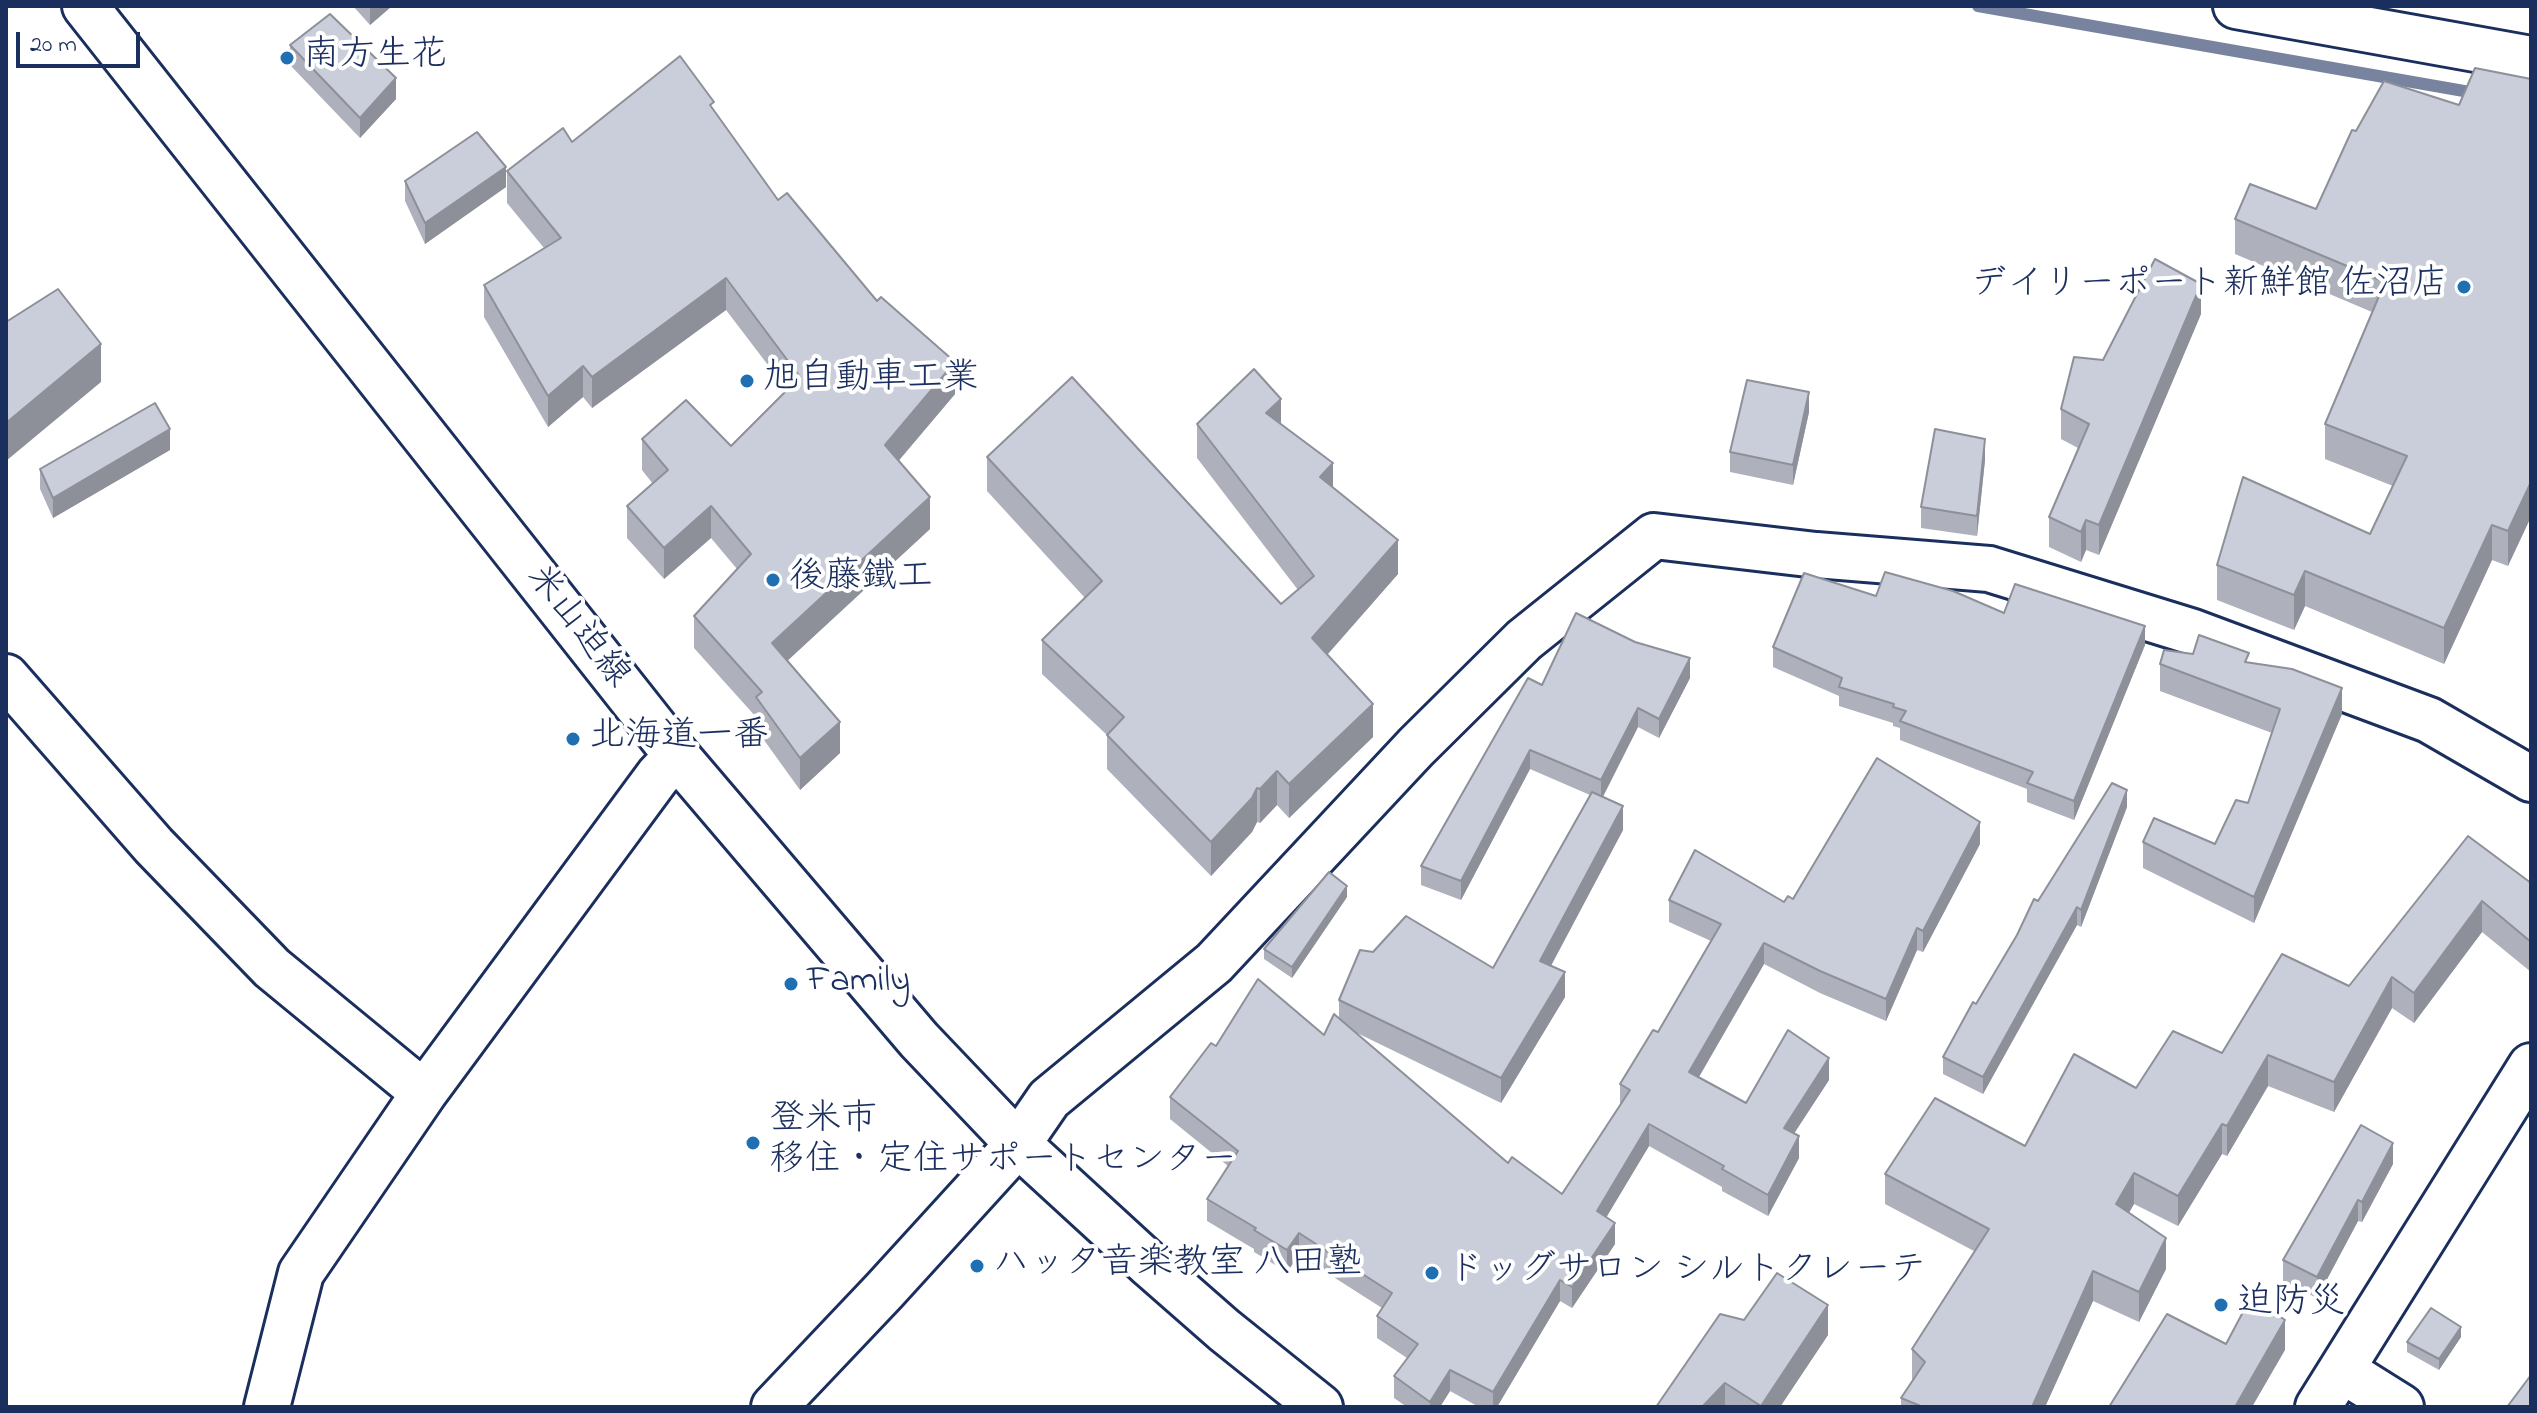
<!DOCTYPE html>
<meta charset="utf-8">
<style>
body{margin:0}
#map{position:relative;width:2537px;height:1413px;overflow:hidden;background:#fff;font-family:"Indie Flower",sans-serif}
canvas{display:block}
.frame{position:absolute;inset:0;border:8px solid #1b2f5e;pointer-events:none}
.scale{position:absolute;left:16px;top:32px;width:124px;height:36px;box-sizing:border-box;border:4px solid #1b2f5e;border-top:0;padding-left:10px;font-size:24px;line-height:28px;white-space:nowrap;color:#1b2f5e;-webkit-text-stroke:6px #fff;paint-order:stroke}
</style>
<div id="map">
<canvas width="2537" height="1413"></canvas>
<div class="frame"></div>
<div class="scale">20 m</div>
</div>
<script>
const c = document.querySelector('canvas').getContext('2d');
c.lineJoin = 'round';
function strokePath(path, color, width, dash) { c.strokeStyle = color; c.lineWidth = width; c.lineCap = dash ? 'butt' : 'round'; c.setLineDash(dash || []); c.stroke(path); }
function fill(path, color) { c.fillStyle = color; c.fill(path, 'evenodd'); }
function label(font, color, halo, rows, align = 'center') {
  c.font = font + ' "Indie Flower","Klee One",sans-serif'; c.lineWidth = 8; c.setLineDash([]); c.textBaseline = 'middle'; c.strokeStyle = halo; c.fillStyle = color; for (const [text, x, y, turn = 0] of rows) {
    c.save(); c.translate(x, y); c.rotate((+turn || 0) * Math.PI / 180); c.textAlign = isNaN(turn) ? turn : align; if (halo) c.strokeText(text, 0, 0); c.fillText(text, 0, 0); c.restore();
  }
}
strokePath(new Path2D(`
 M1978,6l503,88`), '#77839f', 12);
const street = new Path2D(`
 M2236,6l295,53
 M6,677l148,169 118,122 152,125
 M2342,1370l59,37
 M267,1407l34,-134 123,-180 234,-317 19,-20
 M774,1407l110,-116 134,-147 31,-45 165,-136 202,-216 108,-107 130,-104 162,19 173,14 204,63 236,88 102,59`);
const secondary = new Path2D(`
 M85,6l592,750 242,284 99,104 133,122 73,64 96,77
 M2318,1407l213,-341`);
strokePath(street, '#1b2f5e', 50);
strokePath(secondary, '#1b2f5e', 50);
strokePath(street, '#fff', 44);
strokePath(secondary, '#fff', 44);
fill(new Path2D(`
 M353,6h39l-22,19z
 M290,45l106,54 -36,39 -70,-73z
 M2531,79l-23,487 -16,-6 -48,104 -139,-58 -11,24 -77,-30v-35l153,-31 23,-48 -68,-27v-35l47,-112 -137,-58v-35l81,-10 40,-78 103,-26z
 M714,111l64,89 177,194 -57,67 32,68 -143,132 53,92 -40,37 -44,-61v-12l-62,-69v-32l43,-47 -26,-31 -47,41 -37,-41v-32l26,-22 -11,-14v-31l89,7 56,-56 -61,-80 -134,98 -9,-11 -35,30 -64,-110v-32l60,-37 -37,-45v-32l65,-29z
 M405,181l101,6 -81,57 -20,-43z
 M2201,314l-102,241 -13,-5 -5,12 -32,-15v-30l29,-69 -17,-9v-30l42,-49z
 M1809,412l-16,73 -63,-13v-20z
 M1197,424h84l52,63 65,87 -71,81 46,82 -84,81 -12,-13 -17,18 -3,-1 -5,10 -41,44 -104,-107v-34l-65,-61v-34l43,-42 -98,-107v-34l294,147 17,-14 -101,-132z
 M170,450l-117,68 -13,-29v-20z
 M1985,460l-8,76 -56,-8v-21z
 M2004,613l141,32 -71,175 -47,-18v-13l-127,-49v-12l-7,-2v-3l-54,-17v-10l-66,-29v-20z
 M2249,663l93,51 -88,209 -111,-55v-26l72,2 33,-41 24,-70 -112,-42v-27z
 M1690,678l-31,60 -21,-11 -35,70 20,33 -72,136 14,31 -64,106 -146,-71 153,131 54,31 58,-89v-21l38,-52 53,-91 -42,-19v-22l115,2 196,-58 -57,108 -6,-2 -31,71 -66,-28 -56,-29 -65,113 47,26 83,-23 -35,53 5,25 -31,58 -46,-25v-4l-73,-41 -43,71 9,27 -43,64 -12,-7 -63,106h-18l-29,-16 -10,16h-33l-13,-9v-22l13,-18 -30,-20v-22l5,-8 -83,-53 -12,17 -33,-20v-3l-47,-28v-22l21,-33 -58,-47v-22l46,-51 108,-11 15,-17v-18l154,-32 97,-173 -60,-26 -69,131 -40,-15v-19l121,-181z
 M2127,807l-46,120 -4,-2 -94,169 -40,-20v-17l95,-156z
 M2468,836l63,47v89l-49,-40 -68,91 -22,-15 -58,104 -66,-26 -41,70 -5,-2 -44,72 -44,-22 -5,9 37,56 -27,53 -46,-21 -48,106h-144v-9l12,-18 -1,-1v-30l62,-98 -89,-47v-30l140,-28 111,-58 86,-35 127,-67z
 M1347,897l-55,81 -28,-19v-10z
 M2393,1164l-31,58 -4,-1 -41,77 -34,-17v-21z
 M1744,1320l84,15 -48,72h-124z
 M2461,1337l-22,33 -32,-18v-10z`), '#aeb1bb');
fill(new Path2D(`
 M370,6h22l-22,19z
 M396,78v21l-36,39v-20z
 M506,167v20l-81,57v-21z
 M726,278v32l-134,98v-31z
 M2201,284v30l-102,241v-30z
 M101,344v38l-95,79v-38z
 M955,362v32l-70,83v-32z
 M583,366v31l-35,30v-31z
 M1809,392v20l-16,73v-20z
 M1281,399v33l-15,-19z
 M170,429v21l-117,68v-20z
 M1985,439v21l-8,76v-20z
 M1333,463v34l-13,-20z
 M2531,482v35l-23,49v-35z
 M930,497v32l-158,146v-32z
 M711,506v32l-47,41v-31z
 M2086,520v30l-5,12v-30z
 M2492,525v35l-48,104v-36z
 M1398,540v34l-86,98v-34z
 M2305,571v35l-11,24v-35z
 M2145,626v19l-71,175v-19z
 M1690,658v20l-31,60v-19z
 M2342,688v26l-88,209v-26z
 M1373,704v33l-84,81v-34z
 M1638,708v19l-37,73v-20z
 M840,722v31l-40,37v-32z
 M1530,750v19l-69,131v-19z
 M1277,771v34l-17,18v-34z
 M1257,788v34l-5,10 -41,44v-34z
 M2127,790v17l-46,120v-17z
 M1623,806v24l-83,156v-25z
 M1980,822v22l-57,108v-21z
 M1347,886v11l-55,81v-11z
 M2482,901v31l-68,91v-30z
 M2077,907v18l-94,169v-17z
 M1917,928v22l-31,71v-22z
 M1764,943v21l-75,130v-22z
 M1565,972v25l-64,106v-25z
 M2392,977v31l-58,104v-30z
 M2268,1055v31l-41,70v-30z
 M1829,1058v22l-45,69v-21z
 M1649,1124v22l-52,87v-22z
 M2222,1124v30l-44,72v-30z
 M1799,1136v22l-31,58v-21z
 M2393,1143v21l-31,58v-20z
 M2134,1173v31l-18,30v-30z
 M2358,1200v21l-41,77v-21z
 M1615,1223v21l-43,64v-21z
 M1299,1233v22l-12,17v-22z
 M2166,1238v31l-27,53v-30z
 M2093,1271v30l-48,106h-13z
 M1560,1280v21l-63,106h-4v-15z
 M1828,1305v30l-48,72h-19z
 M2285,1320v30l-33,57h-17z
 M2461,1327v10l-22,33v-11z
 M1450,1370v21l-10,16h-10v-5z
 M1725,1383v24h-23z`), '#8d9099');
const building = new Path2D(`
 M330,14l66,64 -36,40 -70,-73z
 M680,56l34,46 -4,3 68,95 9,-7 90,108 4,-4 74,65 -70,83 45,52 -158,146 68,79 -40,36 -44,-61 6,-5 -68,-76 57,-62 -40,-48 -47,42 -37,-42 41,-36 -26,-31 44,-39 45,46 69,-69 -74,-99 -134,99 -9,-11 -35,30 -64,-111 77,-47 -54,-67 56,-43 9,14z
 M2475,68l56,11v403l-23,49 -16,-6 -48,103 -139,-57 -11,24 -77,-30 26,-88 127,57 37,-78 -82,-32 60,-142 -150,-63 15,-35 66,25 36,-79 4,1 28,-50 75,24z
 M477,132l29,35 -81,56 -20,-42z
 M2155,259l46,25 -102,241 -13,-5 -5,12 -32,-15 40,-93 -28,-15 13,-52 29,3z
 M58,289l43,55 -95,79v-101z
 M1254,369l27,30 -15,14 67,50 -13,14 78,63 -86,98 61,66 -84,80 -12,-13 -17,18 -3,-1 -5,10 -41,44 -104,-107 17,-18 -82,-77 60,-59 -115,-124 85,-80 209,227 33,-28 -117,-152z
 M1747,380l62,12 -16,73 -63,-13z
 M155,403l15,26 -117,69 -13,-29z
 M1935,429l50,10 -8,77 -56,-9z
 M1885,572l68,19 51,22 11,-29 130,42 -71,175 -47,-18 6,-11 -133,-51 6,-10 -13,-4 1,-3 -55,-17 3,-9 -69,-31 31,-74 72,23z
 M1576,613l59,29 55,16 -31,61 -21,-11 -37,72 -71,-30 -69,131 -40,-15 107,-188 14,7z
 M2199,635l50,18 -4,9 47,7 50,19 -88,209 -111,-55 11,-24 61,26 21,-44 12,3 32,-94 -120,-45 4,-14 29,4z
 M1877,758l103,64 -57,109 -6,-3 -31,71 -66,-28 -56,-28 -75,129 57,31 42,-73 41,28 -45,70 15,8 -31,59 -46,-26 2,-3 -75,-42 -52,87 18,12 -43,64 -12,-7 -67,112 -43,-22 -20,32 -36,-26 24,-32 -41,-28 15,-23 -93,-60 -12,17 -33,-20 2,-2 -49,-29 31,-48 -68,-54 41,-54 5,3 42,-67 66,56 10,-21 174,149 4,-6 50,37 68,-104 -10,-6 33,-54 5,2 63,-108 -52,-24 26,-50 89,52 4,-6 5,3z
 M2112,783l15,7 -46,120 -4,-3 -94,170 -40,-20 30,-55 3,2 41,-69 17,-36 4,2z
 M1592,792l31,14 -83,155 25,11 -64,106 -162,-78 21,-50 13,2 33,-36 87,52z
 M2468,836l63,47v59l-49,-41 -68,92 -22,-16 -58,105 -66,-27 -41,71 -5,-2 -44,72 -44,-23 -18,31 50,34 -27,54 -46,-21 -61,136h-109l-22,-9 24,-36 -13,-13 77,-120 -104,-55 50,-76 90,48 49,-92 62,34 37,-57 49,22 60,-99 67,32z
 M1329,872l18,14 -55,81 -28,-18z
 M2361,1125l32,18 -31,59 -4,-2 -41,77 -34,-17z
 M1777,1273l51,32 -67,101 -36,-23 -23,24h-46l64,-93 24,6z
 M2251,1297l34,23 -50,87h-126l58,-93 59,30z
 M2431,1308l30,19 -22,32 -32,-17z
 M2531,1375v32h-24z`);
fill(building, '#caceda');
strokePath(building, '#8d9099', 2);
for (const [x, y, r, color] of [
 [287,58,8,"#1f6fb2"],
 [2464,287,8,"#1f6fb2"],
 [747,381,8,"#1f6fb2"],
 [773,580,8,"#1f6fb2"],
 [573,739,8,"#1f6fb2"],
 [791,984,8,"#1f6fb2"],
 [753,1143,8,"#1f6fb2"],
 [977,1266,8,"#1f6fb2"],
 [1432,1273,8,"#1f6fb2"],
 [2221,1305,8,"#1f6fb2"]
]) { const dot = new Path2D(); dot.arc(x, y, r, 0, 2 * Math.PI); c.fillStyle = color; c.fill(dot); strokePath(dot, '#fff', 3); }
label('36px', '#1b2f5e', '#fff', [
 ["南方生花",303,58],
 ["デイリーポート新鮮館 佐沼店",2448,287,"right"],
 ["旭自動車工業",763,381],
 ["後藤鐵工",789,580],
 ["北海道一番",589,739],
 ["Family",807,984],
 ["登米市",769,1122],
 ["移住・定住サポートセンター",769,1163],
 ["ハッタ音楽教室 八田塾",993,1266],
 ["ドッグサロン シルトクレーテ",1448,1273],
 ["迫防災",2237,1305]
], 'left');
label('36px', '#1b2f5e', '#fff', [
 ["米山迫線",576,628,52]
]);
</script>
